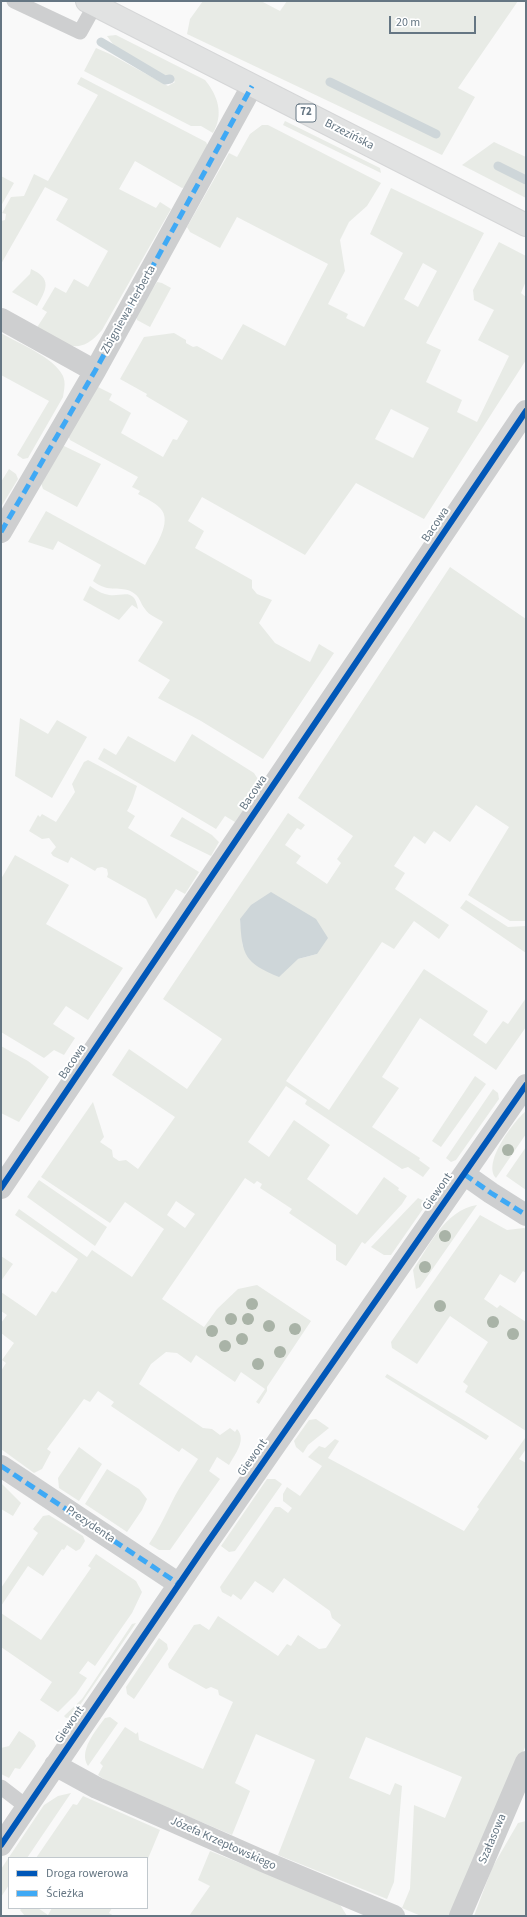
<!DOCTYPE html>
<meta charset="utf-8">
<style>
body{margin:0}
#map{position:relative;width:527px;height:1917px;overflow:hidden;background:#f9f9f9;font-family:"Source Sans 3",sans-serif}
canvas{display:block}
.frame{position:absolute;inset:0;border:2px solid #657683;pointer-events:none}
.legend{position:absolute;left:8px;top:1857px;width:140px;height:52px;box-sizing:border-box;background:#fff;border:1px solid #c1c8cd;margin:0;padding:5px 7px;list-style:none;font-size:12px;color:#657683}
.legend li{display:flex;align-items:center;gap:8px;height:20px}
.legend b{width:20px;border:1px solid #c1c8cd}
.scale{position:absolute;left:389px;top:16px;width:87px;height:18px;box-sizing:border-box;border:2px solid #657683;border-top:0;padding-left:5px;font-size:12px;line-height:14px;white-space:nowrap;color:#657683;-webkit-text-stroke:3px #fff;paint-order:stroke}
</style>
<div id="map">
<canvas width="527" height="1917"></canvas>
<div class="frame"></div>
<ul class="legend">
<li><b style="height:5px;background:#0057b8"></b>Droga rowerowa</li>
<li><b style="height:5px;background:#3fa9f5"></b>Ścieżka</li>
</ul>
<div class="scale">20 m</div>
</div>
<script>
const c = document.querySelector('canvas').getContext('2d');
c.lineJoin = 'round';
function fill(path, color) { c.fillStyle = color; c.fill(path, 'evenodd'); }
function strokePath(path, color, width, dash) { c.strokeStyle = color; c.lineWidth = width; c.lineCap = dash ? 'butt' : 'round'; c.setLineDash(dash || []); c.stroke(path); }
function label(font, color, halo, rows, align = 'center') {
  c.font = font + ' "Source Sans 3",sans-serif'; c.lineWidth = 4; c.setLineDash([]); c.textBaseline = 'middle'; c.strokeStyle = halo; c.fillStyle = color; for (const [text, x, y, turn = 0] of rows) {
    c.save(); c.translate(x, y); c.rotate((+turn || 0) * Math.PI / 180); c.textAlign = isNaN(turn) ? turn : align; if (halo) c.strokeText(text, 0, 0); c.fillText(text, 0, 0); c.restore();
  }
}
fill(new Path2D(`
 M203,1h58l19,10 7,-10h231l-60,87 17,9 -33,58 -255,-121 3,-15z
 M116,35l89,45c13,16 19,34 8,53l-12,-7h-10l-107,-55 12,-23 14,6 58,32 7,-4 -7,-7 -3,1 -50,-29 -8,-11z
 M81,77l125,65 3,6 -23,39 -4,1 -47,-27 -16,28 37,19 4,-6 11,7 -69,121c-24,29 -39,13 -66,-1l11,-17 -5,-3 13,-22 11,6 8,-14 14,8 20,-36 -52,-31 12,-21 -23,-12 -44,77v-43l4,-1 1,-6 -4,-1 9,-16 13,-1 10,-22 14,7 50,-86 -21,-11z
 M285,121l95,47 1,5 -98,-48z
 M262,125h6l113,58 -14,23 -18,16 -9,18 5,31 -17,33 20,10 -2,4 18,9 39,-74 -33,-19 21,-46 93,45 -58,110 15,7 -15,32 36,18 -5,12 20,10 32,-66 -31,-16 16,-30 -20,-10 -1,-10 26,-48 27,14v25l-5,12 5,4v63l-102,159 -68,-36 -51,72 -103,-58 -14,24 16,10 -9,17 57,32v8l5,6 15,6 -13,23 16,20 35,19 9,-18 15,9 -71,106 -62,-38 -43,-23 12,-18 -32,-19 25,-39c-5,-4 -15,-7 -18,-13 -5,-6 -5,-13 -13,-17 -12,-7 -22,2 -39,-11l8,-16 -43,-24 -5,9 -25,-8 18,-31 99,54c8,-16 29,-43 15,-57 -6,-6 -15,-10 -22,-14l2,-3 -8,-4 6,-10 -68,-37 -2,-5 26,-46 4,-2 14,7 -3,6 22,13 -10,20 42,24 10,-18 4,1 11,-19 -42,-25 1,-2 -27,-15 24,-42 30,-4 12,7v3l7,4 4,-1 25,14 21,-36 42,22 43,-82 -91,-47 -17,31 -30,-16 -3,-5 42,-74 8,4 13,-23zM423,263l14,8 -19,36 -14,-8zM391,409l38,19 -16,30 -38,-19z
 M494,142l32,15v41l-64,-33z
 M1,176l13,7 -13,23z
 M31,269c22,10 15,21 6,37l-25,-14 18,-18z
 M157,282l5,1 9,5 -21,39 -13,-7 -1,-4z
 M1,333c17,10 54,25 62,43 3,7 1,14 0,21l-35,61 -5,1 -6,-4 32,-54 -48,-26z
 M62,445l39,19 -24,43 -34,-18 -2,-6z
 M9,469l7,5 2,5 -17,28v-25z
 M450,567l76,52v302h-16l-42,-26 41,-68 -33,-22 -26,37 -16,-11 -9,13 -11,-8 -20,30 11,7 -10,16 54,36 -10,14 -25,-18 -20,28 -12,-7 -96,139 43,29 95,-141 64,42 -15,24 13,9 17,-23 5,3 18,-26v29l-30,43 -76,-52 -38,59 17,11 -27,39 48,31 -1,2 11,8 -7,9 -15,-10 -6,2 -97,-65 2,-4 -21,-14 -38,56 21,15 25,-37 36,25 -23,34 50,36 27,-38 15,11 -1,2 9,6 -5,8 -37,40 -3,-2 -16,24 -10,-6v-15l-47,-32 3,-4 -32,-21 2,-4 -5,-3 -3,3 -9,-6 -83,121 42,28 13,-18 21,-20 19,-4 54,36 -44,66v4l-8,13 -3,-2 9,-13 -24,-17 -6,10 -39,-27 -5,8 -14,-10 -11,-1 -15,12 -12,20 64,44 9,1 8,6 10,-7 5,4 2,-3c10,11 -2,25 -8,36l-12,-8 -8,14 11,8 -50,71h-11l-10,-6c8,-12 14,-24 20,-36 8,-18 19,-33 29,-49l-16,-11 -3,4 -68,-46 3,-4 -16,-11 -8,11 -6,-3 -37,50 4,3 -9,17 -8,4 -33,-24v-78l5,-8 -4,-3 12,-17 -13,-10v-10l6,-8 -6,-4v-19l35,24 16,-25 4,2 22,-34 -63,-44 4,-6 68,48 5,-7 40,27 32,-48 -39,-27 -15,21 -69,-46 52,-75 11,35 -4,5 12,8 1,7 6,4 7,-1 12,9 37,-52 -63,-42 17,-26 58,40 35,-50 -59,-40 125,-186 17,12 -4,5 -4,-2 -12,17 16,11 -5,7 31,21 14,-21 -4,-4 16,-23 -55,-38zM240,919l77,35 -19,5 -55,-13zM176,1201l19,13 -10,14 -18,-13z
 M90,586c5,3 10,7 15,8 15,5 29,-9 33,15l-6,-4 -13,15 -36,-20z
 M20,718l28,16 9,-14 30,17 -35,61 -37,-22z
 M192,734l62,39 7,11 -26,38 -10,-6 -9,13 -118,-70 6,-11 12,7 12,-19 47,26z
 M88,760l49,26c-3,9 -5,17 -10,25l8,5 -7,12 71,44 -14,22 -9,-5 -20,30 -10,-20 -39,-22 1,-3 -1,-5 -5,-2 -5,1 -2,3 -24,-14 -3,6 -15,-7 -2,-3 5,-6 -7,-9 -7,1 -13,-8 9,-16 2,2 2,-3 14,8 19,-30 -3,-8 12,-22z
 M182,817l30,18 7,7 -8,14 -41,-20z
 M15,855l54,30 -23,39 77,44 -35,52 -22,-14 -13,18 22,14 -11,17 -10,-5 -10,8 -43,-26v-153z
 M466,900l42,27 18,-1v27l-66,-45z
 M1,1046l27,15 21,16 -30,45 -18,-9z
 M475,1076l11,8 -45,63 -9,-6z
 M493,1089l5,4 1,6 -43,61 -5,2 -5,-4z
 M526,1111v23l-30,44c-14,-15 18,-57 30,-67z
 M526,1147v43l-20,-14z
 M39,1180l68,47 -12,19 -68,-49z
 M418,1198l6,3 1,5 -34,49h-7l-13,-8z
 M477,1205l-57,82 -4,2 -3,-19c16,-24 32,-60 64,-65z
 M480,1215l27,15 17,-2 2,1v44l-3,-2 -8,12 -15,-9 -16,25 13,9 3,-3 26,17v109l-61,-39 3,-6 -5,-4 25,-40 -38,-26 -33,48 -25,-16 -1,-6z
 M1,1256l12,8 -12,17z
 M387,1374c34,21 68,40 102,62l-3,4 -101,-63z
 M316,1419l13,9 -21,17 -5,8 -7,-6 -2,-6 15,-21z
 M525,1438l1,11 -7,10 7,4v282l-73,171h-32l-19,-8 8,-19 4,-84 31,13 17,-41 -96,-40 -17,41 41,17 5,-12 7,3 -8,96 -7,17 -109,-44 37,-95 -59,-26 -21,49 15,8 -18,44 -123,-52 -11,-8 5,-9 -3,-3 25,-36 11,7 2,-2 1,8 64,29 30,-67 -14,-7 -1,-5 -7,-3 -5,2 -37,-21 -1,-4 26,-39 6,-1 9,6 9,-14 60,40 9,-12 4,2 7,-11 21,14 7,-1 15,-23 -9,-7 -2,-7 -46,-33 -11,15 -18,-12 -14,19 -8,-6 -2,3 -9,-5 -2,-5 55,-80h5l8,6 4,-5 -9,-7v-7l4,-7 13,9 22,-30 -14,-9 11,-11 6,2 10,-9 4,2 -11,17 136,73 15,-22 -2,-2z
 M79,1447l23,17 -23,37 -20,-13 -1,-10z
 M107,1469l32,20 8,10 -5,11 -15,22 -42,-28z
 M267,1479h8l7,5 -47,67 -6,1 -8,-6z
 M1,1483l20,20 -8,13 -12,-7z
 M49,1515l34,21 2,5 -5,8 -4,2 -9,-6 -3,5 -2,-1 -19,27 -15,-10 -27,40v-18l37,-55 -5,-4 10,-13z
 M96,1554l40,27 6,11 -10,21 -37,53 -7,-5 -9,12 8,5 -11,16 -18,18 -18,-12 12,-18 -51,-35v-34l40,27 50,-72 -3,-2z
 M136,1623l-64,94 -6,1 -2,-2 18,-17 50,-75z
 M159,1638l8,6 1,5 -34,50 -7,-5 -1,-7z
 M110,1717l8,6 -30,43c-10,-15 8,-36 17,-48z
 M19,1731l15,10 2,5 -16,23 -5,-1 -6,10 -8,-4v-26l8,-2z
 M71,1793l-44,65h-18v27l-8,12v-28l43,-64 14,-9z
 M83,1796l77,34 -13,31v-3h-111l37,-54 4,1z
 M526,1821v95h-52l18,-48 26,-45z
 M210,1851l129,52 8,13h-158l21,-30 -12,-6z
 M22,1908h16l10,7 4,-7h60l-3,5 5,3h-89l-5,-6z`), '#e8ebe6');
fill(new Path2D(`
 M271,892l45,27 12,19 -11,16 -19,5 -19,18c-34,-14 -37,-21 -39,-58l11,-14z`), '#ced6d9');
strokePath(new Path2D(`
 M101,42l64,38 5,-1
 M330,82l106,52
 M498,166l28,14`), '#ced6d9', 9);
const primary = new Path2D(`
 M87,1l439,224`);
strokePath(primary, '#d5d6d7', 24);
strokePath(new Path2D(`
 M14,1l66,31 15,-27
 M1,1787l26,20`), '#cecfd0', 15);
strokePath(new Path2D(`
 M1,319l94,52
 M1,532l94,-161 157,-285
 M464,1174l27,19 35,22
 M1,1188l525,-777
 M1,1466l178,118
 M55,1765l42,23 168,74 129,54
 M1,1845l204,-299 321,-461
 M460,1916l66,-154`), '#cecfd0', 22);
strokePath(primary, '#e1e2e2', 22);
strokePath(new Path2D(`
 M1,532l94,-161 157,-285
 M464,1174l27,19 35,22
 M1,1466l178,118`), '#3fa9f5', 5, [10, 5]);
strokePath(new Path2D(`
 M1,1188l525,-777
 M1,1845l204,-299 321,-461`), '#0057b8', 6);
c.fillStyle = '#a9b3a7';
for (const [x, y] of [
 [508,1150],
 [445,1236],
 [425,1267],
 [252,1304],
 [440,1306],
 [231,1319],
 [248,1319],
 [493,1322],
 [269,1326],
 [295,1329],
 [212,1331],
 [513,1334],
 [242,1339],
 [225,1346],
 [280,1352],
 [258,1364]
]) { c.beginPath(); c.arc(x, y, 6, 0, 2 * Math.PI); c.fill(); }
for (const [x, y, w] of [
 [306,113,20]
]) { const box = new Path2D(); box.roundRect(x - w / 2, y - 9, w, 18, 3); c.fillStyle = '#fff'; c.fill(box); strokePath(box, '#657683', 1); }
label('bold 11px', '#657683', null, [
 ["72",306,113]
]);
label('12px', '#657683', '#fff', [
 ["Brzezińska",349,135,27],
 ["Zbigniewa Herberta",129,310,-61],
 ["Bacowa",436,525,-56],
 ["Bacowa",254,793,-56],
 ["Bacowa",73,1062,-56],
 ["Giewont",438,1192,-55],
 ["Giewont",253,1458,-55],
 ["Prezydenta",90,1525,34],
 ["Giewont",70,1725,-56],
 ["Szałasowa",493,1839,-67],
 ["Józefa Krzeptowskiego",223,1844,24]
]);
</script>
